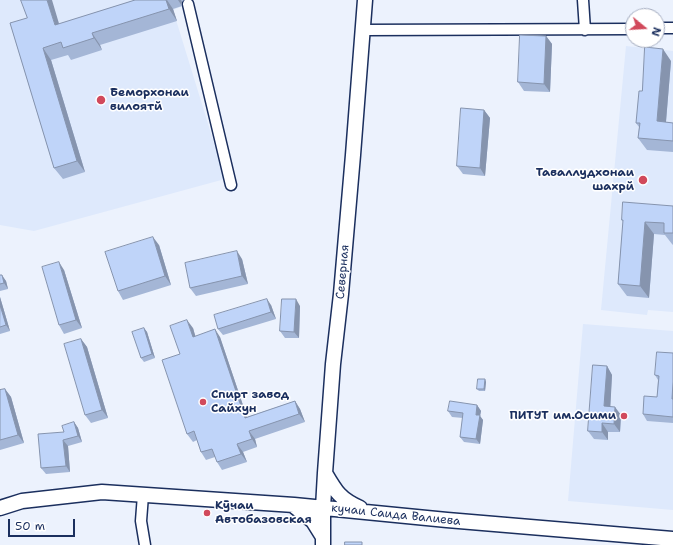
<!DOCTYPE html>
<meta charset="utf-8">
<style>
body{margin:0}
#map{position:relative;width:673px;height:545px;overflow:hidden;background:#ecf2fd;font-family:"Shantell Sans",sans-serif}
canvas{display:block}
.north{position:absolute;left:625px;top:8px;width:40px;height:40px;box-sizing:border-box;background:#fff;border:1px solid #a4acbf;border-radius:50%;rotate:108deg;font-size:11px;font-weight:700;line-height:16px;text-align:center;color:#1b2f5e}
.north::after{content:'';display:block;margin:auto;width:14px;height:18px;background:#d1495b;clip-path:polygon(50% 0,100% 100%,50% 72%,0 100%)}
.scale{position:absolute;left:8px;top:519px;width:67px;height:18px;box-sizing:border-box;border:2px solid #1b2f5e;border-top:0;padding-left:5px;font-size:12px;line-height:14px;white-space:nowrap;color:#1b2f5e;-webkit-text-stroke:3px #fff;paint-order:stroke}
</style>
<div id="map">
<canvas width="673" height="545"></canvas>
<div class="north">N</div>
<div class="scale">50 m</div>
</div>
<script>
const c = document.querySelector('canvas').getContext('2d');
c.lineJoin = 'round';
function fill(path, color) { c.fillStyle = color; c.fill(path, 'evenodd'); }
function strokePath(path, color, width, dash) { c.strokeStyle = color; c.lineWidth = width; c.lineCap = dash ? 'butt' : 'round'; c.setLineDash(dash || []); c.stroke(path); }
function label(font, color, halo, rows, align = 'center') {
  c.font = font + ' "Shantell Sans",sans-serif'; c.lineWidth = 3; c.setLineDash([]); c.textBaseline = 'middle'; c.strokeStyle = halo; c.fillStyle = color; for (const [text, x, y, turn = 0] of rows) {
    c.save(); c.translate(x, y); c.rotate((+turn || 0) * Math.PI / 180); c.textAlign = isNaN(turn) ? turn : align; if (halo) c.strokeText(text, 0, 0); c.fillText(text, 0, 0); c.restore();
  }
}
fill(new Path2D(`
 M0,0h187l1,4 -15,6 52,169 -191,52 -34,-6z
 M626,46l47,5v261l-25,-2 -1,5 -46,-5z
 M583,324l90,7v179l-105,-9z`), '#dee9fc');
const street = new Path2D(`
 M583,0l2,30
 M188,4l43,181
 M657,28h16
 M363,30l270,-1
 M143,495l-2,26 4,24`);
const secondary = new Path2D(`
 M325,473c11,19 15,26 35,35
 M294,506l19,15 10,16
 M0,508l22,-7 80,-9 192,13 153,15 226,19
 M323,545v-37l2,-35 8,-109 8,-70 12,-139 12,-155`);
strokePath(street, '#1b2f5e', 13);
strokePath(secondary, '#1b2f5e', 17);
strokePath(street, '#fff', 10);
strokePath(secondary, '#fff', 14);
fill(new Path2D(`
 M135,0h49l-2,2v4l-9,3 4,12 -77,24 2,5 -31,10 -3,-5 -17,5 34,112 -22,7 -9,-11 -44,-145 49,1z
 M546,36l6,8 -2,48 -26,-1 -6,-9z
 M671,61l-5,61 7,1v29l-26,-2 -9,-12 1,-11 -3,-4z
 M484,110l6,8 -5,58 -22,-2 -6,-8z
 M673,206v39l-1,-1 -7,-9 -11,-1 -5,64 -22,-2 -9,-12 5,-62 -1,-2z
 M159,245l12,40 -48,15 -5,-9z
 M242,259l6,25 -52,12 -6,-8z
 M64,270l18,58 -18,6 -5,-9z
 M0,275l6,6 2,8 -8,2z
 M0,297l10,34 -10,3z
 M271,305l5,14 -53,16 -5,-6z
 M300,306l-1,32h-14l-5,-7z
 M144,328l3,4 8,26 -11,4 -3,-4z
 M193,328l2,8 25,1 27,80 48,-16 5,8 5,13 -50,17 2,8 -14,5 4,10 -25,8 -5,-8 -2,-5 -9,3 -5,-8 -4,-12 -4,2 -6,-8 -7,-80z
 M81,339l6,8 21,71 -17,5 -6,-8z
 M673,353v70l-26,-2 -4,-7 14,-17 1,-17 -3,-5z
 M607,366l5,9 -2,31 11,9 -1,17h-12v8l-14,-1 -6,-8z
 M485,379l1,3 -1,9h-6l-2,-2z
 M5,389l6,8 13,46 -24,7v-60z
 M477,405l4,6 -1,5 3,4 -3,24 -16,-2 -4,-5 3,-19 -11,-1 -4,-6z
 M74,422l4,6 4,14 -14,4 2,26 -24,2 -5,-6 23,-36z`), '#a4b6d6');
fill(new Path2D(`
 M47,0h5l11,37 -8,-12z
 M166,0h1l6,9 4,12 -8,-12z
 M178,0h3l1,2v4z
 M92,33l8,12 2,5 -8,-12z
 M546,36l6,8 -2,48 -6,-8z
 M43,48l8,12 34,112 -8,-11z
 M663,49l8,12 -6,72 -8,-12z
 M484,110l6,8 -5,58 -5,-8z
 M645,222l9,12 -5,64 -9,-12z
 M153,237l6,8 12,40 -6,-9z
 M237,251l5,8 6,25 -6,-8z
 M59,262l5,8 18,58 -6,-8z
 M2,275l4,6 2,8 -4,-6z
 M0,297l10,34 -4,-6 -6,-20z
 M267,299l4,6 5,14 -5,-7z
 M296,299l4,7 -1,32 -5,-6z
 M187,320l6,8 5,17 -5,-8z
 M144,328l3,4 8,26 -3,-4z
 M215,329l5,8 30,89 -5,-8z
 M81,339l6,8 21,71 -6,-8z
 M607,366l5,9 -2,39 -6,-8z
 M485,379l1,3 -1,9 -1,-2z
 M673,382v19l-1,-2z
 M5,389l6,8 13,46 -6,-8z
 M295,401l5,8 5,13 -6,-8z
 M477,405l4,6 -1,5 3,4 -3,24 -4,-5v-24z
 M615,407l6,8 -1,17 -6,-8z
 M74,422l4,6 4,14 -4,-6z
 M602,423l6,9v8l-6,-8z
 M249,431l6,8 2,8 -5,-8z
 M63,440l5,6 2,26 -4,-6z
 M237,444l6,8 4,10 -6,-8z`), '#8694ae');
const building = new Path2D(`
 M21,0h26l8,25 80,-25h31l3,9 -77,24 2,5 -31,10 -2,-6 -18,6 34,113 -23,7 -44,-145 17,-5z
 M520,35l26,1 -2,48 -26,-2z
 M645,47l18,2 -6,72 16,2v18l-35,-3 2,-15h-4l3,-32h3z
 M461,108l23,2 -4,58 -23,-2z
 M623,202l50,4v27h-9v-10l-19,-1 -5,64 -22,-2 5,-64h-1z
 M153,237l12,39 -47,15 -13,-39z
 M237,251l5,25 -52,12 -5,-25z
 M59,262l17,58 -17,5 -17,-58z
 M0,275h2l2,8 -4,1z
 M267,299l4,13 -53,17 -4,-14z
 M282,299h14l-2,33 -14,-1z
 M0,305l6,20 -6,2z
 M187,320l6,17 22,-8 30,89 50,-17 4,13 -50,17 3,8 -15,5 4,10 -24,8 -5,-13 -11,3 -7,-21 -7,3 -25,-74 18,-6 -10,-28z
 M144,328l8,26 -11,4 -9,-26z
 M81,339l21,71 -17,5 -21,-71z
 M657,352l16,1v29l-1,17h1v18l-30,-3 1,-18 13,1 2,-21 -4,-1z
 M593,365l14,1 -3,40 11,1 -1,17 -12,-1v9l-14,-1z
 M478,379h7l-1,10h-7z
 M5,389l13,46 -18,5v-50z
 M450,401l27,4 -1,10h4l-4,24 -16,-2 3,-24 -15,-2z
 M74,422l4,14 -15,4 3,26 -25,2 -3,-34 26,-2 -2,-6z
 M345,542h17v3h-17z`);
fill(building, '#bfd4f9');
strokePath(building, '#8694ae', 1);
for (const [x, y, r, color] of [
 [101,100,5,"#d1495b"],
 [643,180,5,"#d1495b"],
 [203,402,4,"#d1495b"],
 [624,416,4,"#d1495b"],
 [207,513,4,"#d1495b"]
]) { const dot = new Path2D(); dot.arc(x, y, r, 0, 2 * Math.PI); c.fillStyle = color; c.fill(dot); strokePath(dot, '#fff', 1.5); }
label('bold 12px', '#1b2f5e', '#fff', [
 ["Беморхонаи",110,93],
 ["вилоятй",110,107],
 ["Таваллудхонаи",634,173,"right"],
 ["шахрй",634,187,"right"],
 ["Спирт завод",211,395],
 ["Сайхун",211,409],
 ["ПИТУТ им.Осими",616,416,"right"],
 ["Кӯчаи",215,506],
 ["Автобазовская",215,520]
], 'left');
label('12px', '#1b2f5e', '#fff', [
 ["Северная",343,272,-85],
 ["кучаи Саида Валиева",396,515,6]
]);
</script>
